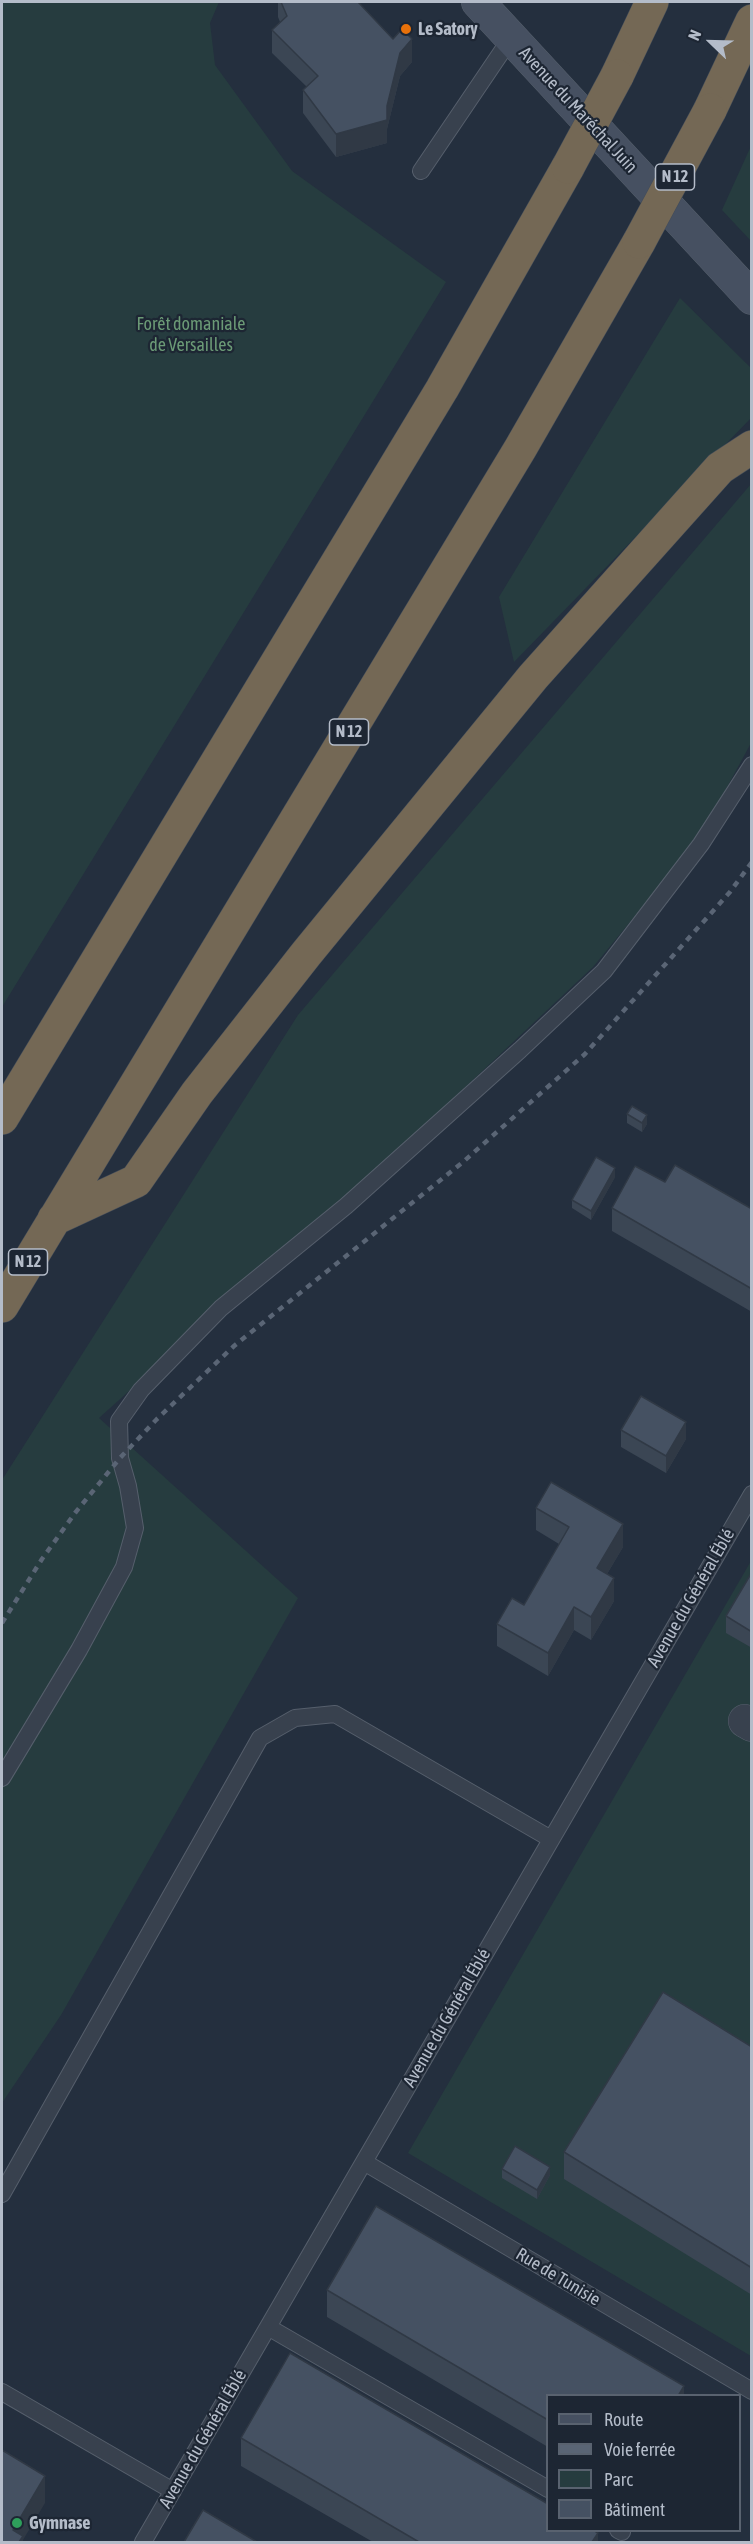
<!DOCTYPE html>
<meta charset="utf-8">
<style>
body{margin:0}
#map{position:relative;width:753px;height:2544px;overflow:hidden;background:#242f3e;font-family:"Asap Condensed",sans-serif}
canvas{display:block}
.frame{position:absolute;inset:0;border:3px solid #b4bcc9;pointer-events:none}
.legend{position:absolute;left:546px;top:2394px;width:195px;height:138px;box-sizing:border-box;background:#1d2633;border:2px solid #59626f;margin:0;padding:8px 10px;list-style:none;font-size:18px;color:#b4bcc9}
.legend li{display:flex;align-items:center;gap:12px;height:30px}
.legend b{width:30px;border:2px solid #59626f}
.north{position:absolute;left:681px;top:12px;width:60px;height:60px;-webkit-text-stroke:4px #1d2633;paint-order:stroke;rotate:293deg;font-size:16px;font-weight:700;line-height:24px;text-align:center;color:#b4bcc9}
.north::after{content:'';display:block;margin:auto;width:21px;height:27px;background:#b4bcc9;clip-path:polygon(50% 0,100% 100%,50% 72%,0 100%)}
</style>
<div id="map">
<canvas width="753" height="2544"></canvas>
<div class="frame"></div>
<ul class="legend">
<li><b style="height:8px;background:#465061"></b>Route</li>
<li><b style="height:8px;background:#5a6575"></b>Voie ferrée</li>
<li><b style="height:16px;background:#263c3f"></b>Parc</li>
<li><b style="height:16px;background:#455162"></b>Bâtiment</li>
</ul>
<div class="north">N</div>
</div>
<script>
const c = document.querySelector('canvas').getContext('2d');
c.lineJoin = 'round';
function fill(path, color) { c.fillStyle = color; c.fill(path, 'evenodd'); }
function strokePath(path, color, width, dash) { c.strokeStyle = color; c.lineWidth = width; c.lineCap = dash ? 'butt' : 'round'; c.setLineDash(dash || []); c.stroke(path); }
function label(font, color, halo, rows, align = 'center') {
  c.font = font + ' "Asap Condensed",sans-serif'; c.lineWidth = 4.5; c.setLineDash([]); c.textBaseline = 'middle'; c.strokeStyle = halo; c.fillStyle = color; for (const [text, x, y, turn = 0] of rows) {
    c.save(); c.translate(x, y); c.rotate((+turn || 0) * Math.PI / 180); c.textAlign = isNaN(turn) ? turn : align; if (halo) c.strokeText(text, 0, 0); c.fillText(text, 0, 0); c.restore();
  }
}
fill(new Path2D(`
 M2,2h217l-9,21 5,42 77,106 154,111 -444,725z
 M751,146v95l-29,-31z
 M680,298l71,70v50l-237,244 -15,-65z
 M751,484v259l-51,94 -107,130 -167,157 -327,294 199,180 -237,417 -59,88v-623l296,-465z
 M751,1561v795l-343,-203z`), '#263c3f');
const lane = new Path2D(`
 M421,171l90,-133
 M2,1778l77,-128 45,-83 11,-39 -7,-42 -8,-28 -1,-37 22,-31 80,-82 125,-102 174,-156 84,-79 97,-127 51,-79
 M364,2162l388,229
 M2,2194l258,-456 35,-20 40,-4 216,125
 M268,2327l280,162
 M2,2392l171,99
 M618,2530l4,2
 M143,2542l609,-1048`);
const street = new Path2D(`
 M745,1721l7,4`);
const secondary = new Path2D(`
 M478,2l274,296`);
const highway = new Path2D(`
 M617,76l35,-74
 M710,110l42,-89
 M2,1118l440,-729 126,-222
 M54,1219l82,-38 61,-88 109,-139 227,-277 187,-209 32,-21
 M2,1306l518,-857 119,-207`);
strokePath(lane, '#565f6c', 18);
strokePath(street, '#565f6c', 34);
strokePath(secondary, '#565f6c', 34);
strokePath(highway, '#434c59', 34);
strokePath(lane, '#38414e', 16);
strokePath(street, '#38414e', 33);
strokePath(secondary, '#465061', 33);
strokePath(highway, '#746855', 33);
strokePath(new Path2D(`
 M2,1623l40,-64 33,-46 45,-55 37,-39 77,-73 229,-184 122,-108 145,-162 22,-30`), '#5a6575', 4.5, [6, 6]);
const highwayBridge = new Path2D(`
 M568,167l49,-91
 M639,242l71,-132`);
strokePath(highwayBridge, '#434c59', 34, []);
strokePath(highwayBridge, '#746855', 33);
fill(new Path2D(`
 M278,2h80l54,60 -12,14 -13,53v14l-51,14 -33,-44v-23l4,-3 -35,-34v-23l8,-8 -2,-5z
 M627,1114l20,10 -5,8 -15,-9z
 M615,1177l-24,43 -19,-12v-8z
 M665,1182l87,27v103l-140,-81v-23z
 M621,1430l65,9 -20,34 -45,-26z
 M536,1508l87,39 -16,27 7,27 -23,39 -17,-10 -26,46 -51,-30v-22l27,-19 35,-61 -23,-14z
 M752,1572v76l-26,-15v-17z
 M752,2047v248l-188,-116v-27z
 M502,2169l48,6 -13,24 -35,-21z
 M327,2290l357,106h-136v51l-221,-130z
 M241,2438l357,104h-225l-132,-76z`), '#3b4654');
fill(new Path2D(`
 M412,39v23l-12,14 -13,53v14l-51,14v-23l51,-28 13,-53z
 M647,1115v9l-5,8v-9z
 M615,1168v9l-24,43v-9z
 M686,1422v17l-20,34v-17z
 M623,1524v23l-26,44v-23z
 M614,1578v23l-23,39v-23z
 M574,1607v23l-26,46v-23z
 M550,2167v8l-13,24v-9z
 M684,2386v10h-6z
 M45,2476v27l-22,37v2h-10v-12z
 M598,2533v9h-6z`), '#303945');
const building = new Path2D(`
 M281,2h77l35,37 9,-10 10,10 -12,14 -13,53v14l-51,14 -33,-44 15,-14 -46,-46 15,-14z
 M632,1106l15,9 -5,8 -15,-9z
 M596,1157l19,11 -24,43 -19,-11z
 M675,1165l77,44v80l-140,-81 23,-42 30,16z
 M641,1396l45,26 -20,34 -45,-26z
 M551,1482l72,42 -26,44 17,10 -23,39 -17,-10 -26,46 -51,-29 15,-26 12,7 45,-78 -33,-19z
 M752,1572v60l-26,-16z
 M663,1992l89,55v221l-188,-116z
 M515,2146l35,21 -13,23 -35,-21z
 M376,2206l308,180 -6,10h-130v24l-221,-130z
 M290,2353l258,151v26h45l5,3 -6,9h-173l-178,-104z
 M2,2450l43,26 -32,54 10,6 -4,6h-17z
 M203,2510l54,32h-73z`);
fill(building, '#455162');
strokePath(building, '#303945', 1.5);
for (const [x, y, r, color] of [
 [406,29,6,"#e8710a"],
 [17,2523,6,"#2e9e5b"]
]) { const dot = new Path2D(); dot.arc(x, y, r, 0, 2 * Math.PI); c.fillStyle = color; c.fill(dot); strokePath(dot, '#1d2633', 2); }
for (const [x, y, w] of [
 [675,177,39],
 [349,732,39],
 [28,1262,39]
]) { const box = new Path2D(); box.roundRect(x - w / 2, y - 13, w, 26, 4.5); c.fillStyle = '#1d2633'; c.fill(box); strokePath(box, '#b4bcc9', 1.5); }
label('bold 16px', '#b4bcc9', null, [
 ["N 12",675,177],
 ["N 12",349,732],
 ["N 12",28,1262]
]);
label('bold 18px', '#b4bcc9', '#1d2633', [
 ["Le Satory",418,29],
 ["Gymnase",29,2523]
], 'left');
label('18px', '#b4bcc9', '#1d2633', [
 ["Avenue du Maréchal Juin",578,110,47],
 ["Avenue du Général Éblé",691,1598,-60],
 ["Avenue du Général Éblé",447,2018,-60],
 ["Rue de Tunisie",558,2277,31],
 ["Avenue du Général Éblé",203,2439,-60]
]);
label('18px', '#6b9a76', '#1d2633', [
 ["Forêt domaniale",191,324],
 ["de Versailles",191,345]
]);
</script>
